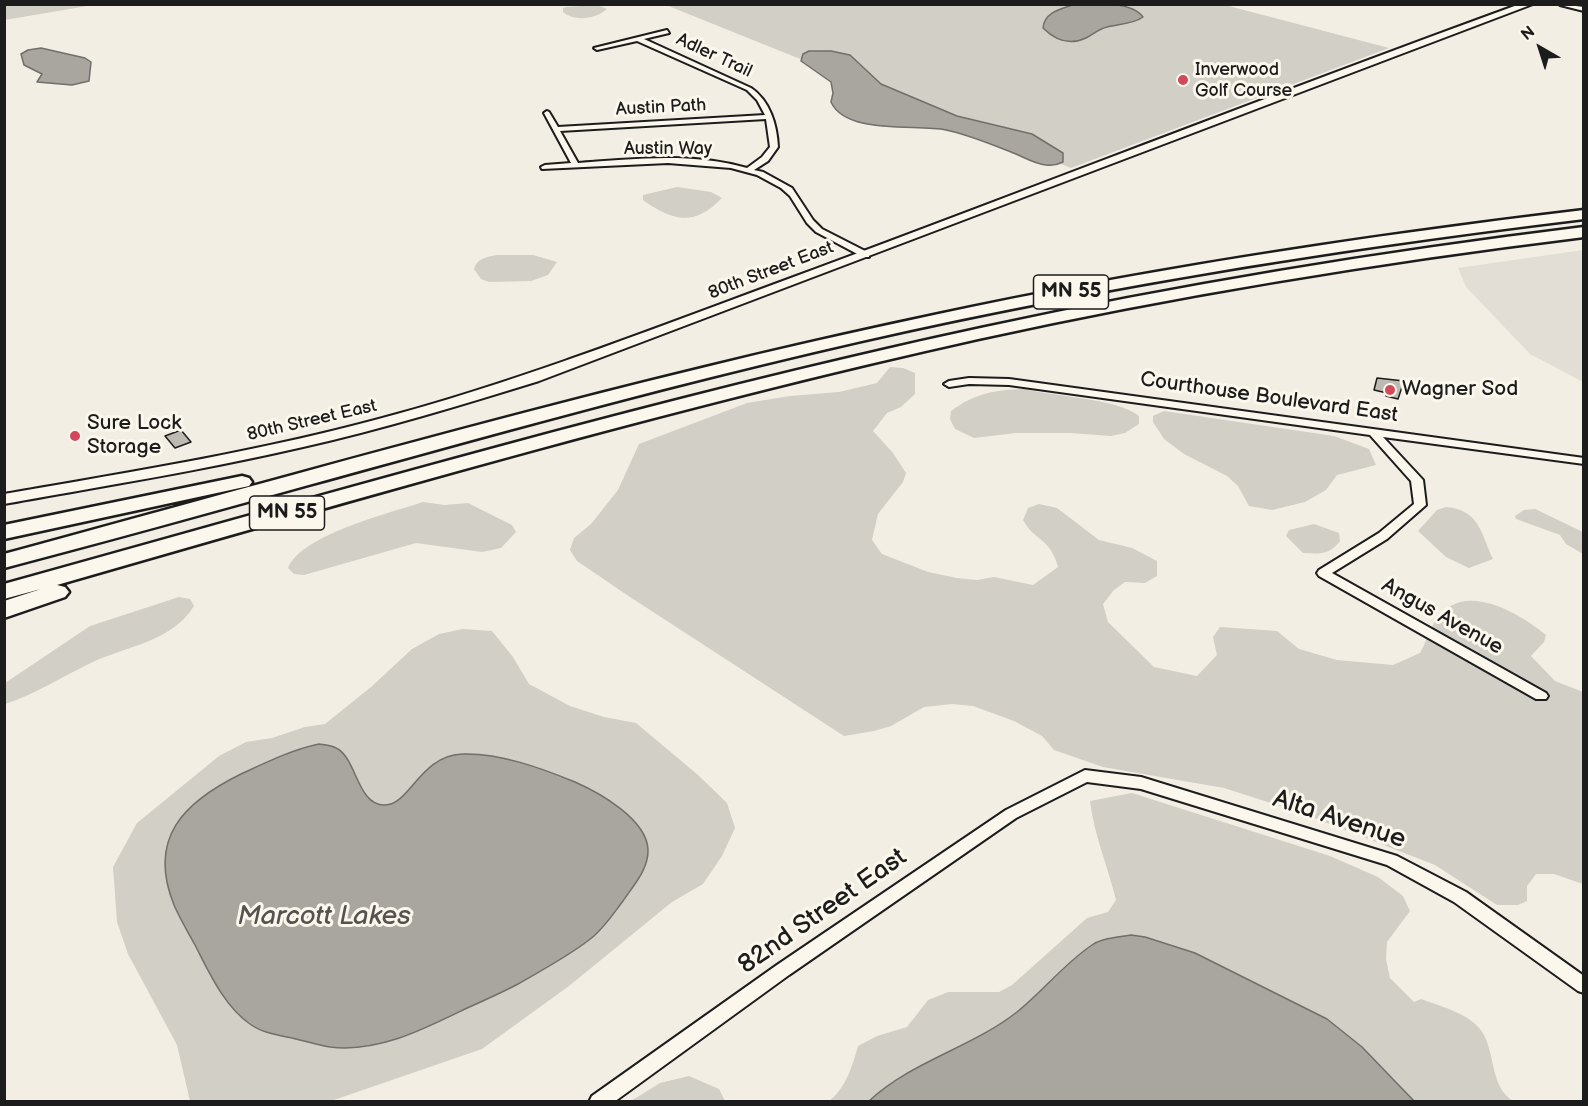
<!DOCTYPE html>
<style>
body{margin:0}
#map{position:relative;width:1588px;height:1106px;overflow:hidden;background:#f2eee4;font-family:"Balsamiq Sans",sans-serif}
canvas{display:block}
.frame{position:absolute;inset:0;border:6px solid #1c1c1c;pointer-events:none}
.north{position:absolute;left:1510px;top:18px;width:60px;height:60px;-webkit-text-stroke:4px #fbf7ec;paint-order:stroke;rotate:321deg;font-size:16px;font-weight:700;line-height:24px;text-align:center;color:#1c1c1c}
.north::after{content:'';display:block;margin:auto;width:21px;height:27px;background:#1c1c1c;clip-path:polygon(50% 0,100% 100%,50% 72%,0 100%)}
</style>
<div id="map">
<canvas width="1588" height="1106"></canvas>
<div class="frame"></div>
<div class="north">N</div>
</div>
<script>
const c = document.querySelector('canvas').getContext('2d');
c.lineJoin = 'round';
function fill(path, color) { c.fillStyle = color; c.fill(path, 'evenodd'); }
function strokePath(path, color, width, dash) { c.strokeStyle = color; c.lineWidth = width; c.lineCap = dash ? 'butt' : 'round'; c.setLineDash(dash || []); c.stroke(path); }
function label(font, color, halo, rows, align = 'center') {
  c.font = font + ' "Balsamiq Sans",sans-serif'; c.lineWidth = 6; c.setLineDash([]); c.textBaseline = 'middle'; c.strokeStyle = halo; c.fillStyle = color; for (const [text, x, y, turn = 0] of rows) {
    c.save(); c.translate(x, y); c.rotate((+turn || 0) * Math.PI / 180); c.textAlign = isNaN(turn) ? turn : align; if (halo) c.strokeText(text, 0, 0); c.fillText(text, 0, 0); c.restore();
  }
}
fill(new Path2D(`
 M1583,250v132l-53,-28 -64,-67 -8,-19z`), '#e2ded5');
fill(new Path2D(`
 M5,4h88v1l-88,15z
 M597,5l10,4c-11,10 -32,13 -44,3v-4l3,-1z
 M666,5h559l164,43 -318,120z
 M677,187l34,5 11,6c-28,29 -49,23 -79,2v-5z
 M497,255h36l24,7 -9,13 -17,6 -42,1 -8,-3 -7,-10c3,-11 13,-12 23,-14z
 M890,367l13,1 12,5v21l-14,13 -14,6 -14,18 20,22 13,20 -3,9 -25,32 -6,26 10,14 46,18 29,6 20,2 17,-3 39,8 25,-18c-8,-30 -23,-25 -35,-47l5,-12 11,-4 18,4 42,32 33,8 25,13v15l-12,7 -20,-1 -11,8 -11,14 5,18 46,45 43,9 20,-21 -4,-18 7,-10 57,4 22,18 38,11 56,5 27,-12c6,-10 9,-23 16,-33 27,-41 83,-7 110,15l-2,7 -13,14 24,25 28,11v192l-29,-10h-18l-9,12v15l-9,4h-21l-62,-40 -136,-53 -75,-24 -121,-21 -49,-17 -12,-14 -28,-15 -41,-15 -21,-2 -28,3 -33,19 -17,5 -30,5 -217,-141 -50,-34 -7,-11 4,-12 17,-14 27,-34 21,-46 108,-41 43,-7 49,-4 38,-9z
 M1024,389c29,7 95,10 115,27v8l-14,9 -14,3 -41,-3h-54l-42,5 -19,-9 -5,-10 1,-8c25,-18 43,-21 73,-22z
 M1164,411l170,25 35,13 7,16 -39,10 -11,15 -21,12 -33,8 -23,-4 -11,-20 -11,-10 -43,-22 -20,-15 -11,-17v-6z
 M423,502l22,3 23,-2 44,22 4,7 -15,16 -19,4 -66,-9 -112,32 -10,-1 -6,-6c13,-33 102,-55 135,-66z
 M1446,507c34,3 35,27 47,52l-24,9 -23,-11 -28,-26 19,-21z
 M1535,509l48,23v22l-17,-10 -6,-9 -44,-16 -1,-3 9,-6z
 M1314,524l25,9 1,8c-10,14 -21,13 -37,12l-17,-17 3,-6z
 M179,597l11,2 4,7c-21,35 -67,40 -101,56 -30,14 -57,32 -88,42v-21l85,-57z
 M463,629l29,2 21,26 16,27 41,22 34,11 32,6 62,52 29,28 8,25 -13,28 -19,28 -31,18 -103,84 -87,63 -151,52h-141l-13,-56 -49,-91 -11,-32 -4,-55 24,-44 82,-67 27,-14 26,-4 33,-11 20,-3 46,-37 41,-38 27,-15z
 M1132,793l198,63 48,21 25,19 7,15 -23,31 -1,17 4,19 24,24 7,-3c21,8 52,15 63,36 11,21 7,52 29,66l-685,1c18,-14 24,-35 30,-56l19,-10 30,-9 21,-27 20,-8h51l13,-7 75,-67 21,-6 8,-12c-8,-33 -22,-65 -26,-99z
 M689,1076l30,13 6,12h-94l29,-18z`), '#d2cfc6');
const water = new Path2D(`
 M1072,5c20,-1 58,-5 71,12 -9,7 -25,7 -36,10 -9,2 -14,8 -21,11 -17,8 -31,2 -43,-10 1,-15 17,-19 29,-23z
 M41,48l44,10 6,4 -2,19 -17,4 -35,-3 5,-8 -18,-9 -3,-11 7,-4z
 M809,51h22l19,4 31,29 76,32 75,18 31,19v9c-6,3 -10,4 -17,3 -10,-1 -21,-7 -30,-11 -23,-9 -46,-19 -70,-24 -31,-6 -100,5 -115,-28l2,-9 -2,-11 -30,-21 2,-7z
 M319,744c7,1 13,1 19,5 19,12 20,57 47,56 25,0 35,-50 78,-51 37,-1 78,14 112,28 25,11 71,37 73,67 1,20 -15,37 -25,52 -10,13 -20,29 -34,39 -22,17 -47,30 -71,44 -17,9 -35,17 -53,25 -41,20 -87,44 -135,38 -12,-2 -25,-6 -38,-9 -14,-3 -30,-5 -42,-14 -26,-18 -41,-52 -55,-79 -7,-13 -15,-26 -21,-40 -27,-67 10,-103 67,-131 26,-12 50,-24 78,-30z
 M1131,935l14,2 50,16 132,66 35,28 52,54h-545c43,-40 102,-53 148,-89 25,-20 48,-49 75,-67 11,-7 26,-8 39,-10z`);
fill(water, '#a9a6a0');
strokePath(water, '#716f6b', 1.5);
const building = new Path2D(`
 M1377,378l27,3 -6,18 -12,-3 1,-3 -13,-3z
 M181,430l10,12 -16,6 -10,-12z`);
fill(building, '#bdbab1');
strokePath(building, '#1c1c1c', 1.5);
const street = new Path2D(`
 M1560,4l24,3v4l-24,-6z
 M667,30l2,3 -25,6 107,49c19,13 26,37 27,59l-10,14 -14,9 9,2 29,16 21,32 9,9 47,24v4h-6l-47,-25 -9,-9 -17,-27 -9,-8 -24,-13 -26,-7 -63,-5 -126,6 -1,-2 4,-2 26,-2 -27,-50 3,-2 2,1 9,15 207,-12 -8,-15 -10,-10 -110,-49 -40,9 -3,-2zM766,119l4,28 -8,10 -15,11c-55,-16 -113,-9 -169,-5l-18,-32z
 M969,378l40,1 575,79v6l-201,-27 40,43 3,25 -39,34 -55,34 214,120 2,3 -2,3h-10l-217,-123 -2,-3 2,-3 60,-37 35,-29 -3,-23 -41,-46 -361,-50 -40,-1 -20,3 -5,-3 5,-3z
 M1085,770l56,7 256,79 69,36 118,84v17l-6,-2 -124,-89 -67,-37 -246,-76 -54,-7 -71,36 -227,157 -175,127h-25l3,-6 185,-131 229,-155z`);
const secondary = new Path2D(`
 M1520,4h13l-994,377c-78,24 -156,48 -236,66 -99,23 -199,39 -299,57v-10c132,-23 265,-44 393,-80 137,-38 269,-90 402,-139 240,-89 479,-183 721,-271z`);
const highway = new Path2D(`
 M1584,210v9c-259,31 -516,73 -770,133 -272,64 -539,145 -810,216v-14c309,-84 617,-173 930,-239 214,-46 432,-79 650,-105z
 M1584,227v10c-204,25 -406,58 -606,102 -310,69 -615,158 -921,246l8,2 4,5 -4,5 -61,21v-17l37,-12 -37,10v-15c325,-90 648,-185 977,-256 199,-43 400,-76 603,-101z
 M242,476l7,2 3,4 -3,4 -245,53v-14z`);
strokePath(street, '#1c1c1c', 4);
strokePath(secondary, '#1c1c1c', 4);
strokePath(highway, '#1c1c1c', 5);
fill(street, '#fbf7ec');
fill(secondary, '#fbf7ec');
fill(highway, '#fbf7ec');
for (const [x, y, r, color] of [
 [1183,80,6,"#d1495b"],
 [1390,390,6,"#d1495b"],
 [75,436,6,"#d1495b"]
]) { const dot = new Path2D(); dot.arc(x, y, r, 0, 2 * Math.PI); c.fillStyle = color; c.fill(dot); strokePath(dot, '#fbf7ec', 2); }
label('18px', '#1c1c1c', '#fbf7ec', [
 ["Adler Trail",714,56,25],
 ["Austin Path",661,108,-3],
 ["Austin Way",668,149],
 ["80th Street East",771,271,-21],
 ["80th Street East",312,421,-13]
]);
label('18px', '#1c1c1c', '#fbf7ec', [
 ["Inverwood",1195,70],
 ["Golf Course",1195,91]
], 'left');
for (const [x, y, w] of [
 [1071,292,75],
 [287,513,75]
]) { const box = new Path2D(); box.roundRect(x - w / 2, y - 17, w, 34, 4.5); c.fillStyle = '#fbf7ec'; c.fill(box); strokePath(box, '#1c1c1c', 1.5); }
label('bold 20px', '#1c1c1c', null, [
 ["MN 55",1071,292],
 ["MN 55",287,513]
]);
label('21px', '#1c1c1c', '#fbf7ec', [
 ["Wagner Sod",1402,390],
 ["Sure Lock",87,424],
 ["Storage",87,448]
], 'left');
label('21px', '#1c1c1c', '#fbf7ec', [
 ["Courthouse Boulevard East",1269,398,8],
 ["Angus Avenue",1442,617,29]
]);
label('26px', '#1c1c1c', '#fbf7ec', [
 ["Alta Avenue",1339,820,18],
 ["82nd Street East",823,912,-35]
]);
label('italic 27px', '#545351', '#fbf7ec', [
 ["Marcott Lakes",324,917]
]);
</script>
